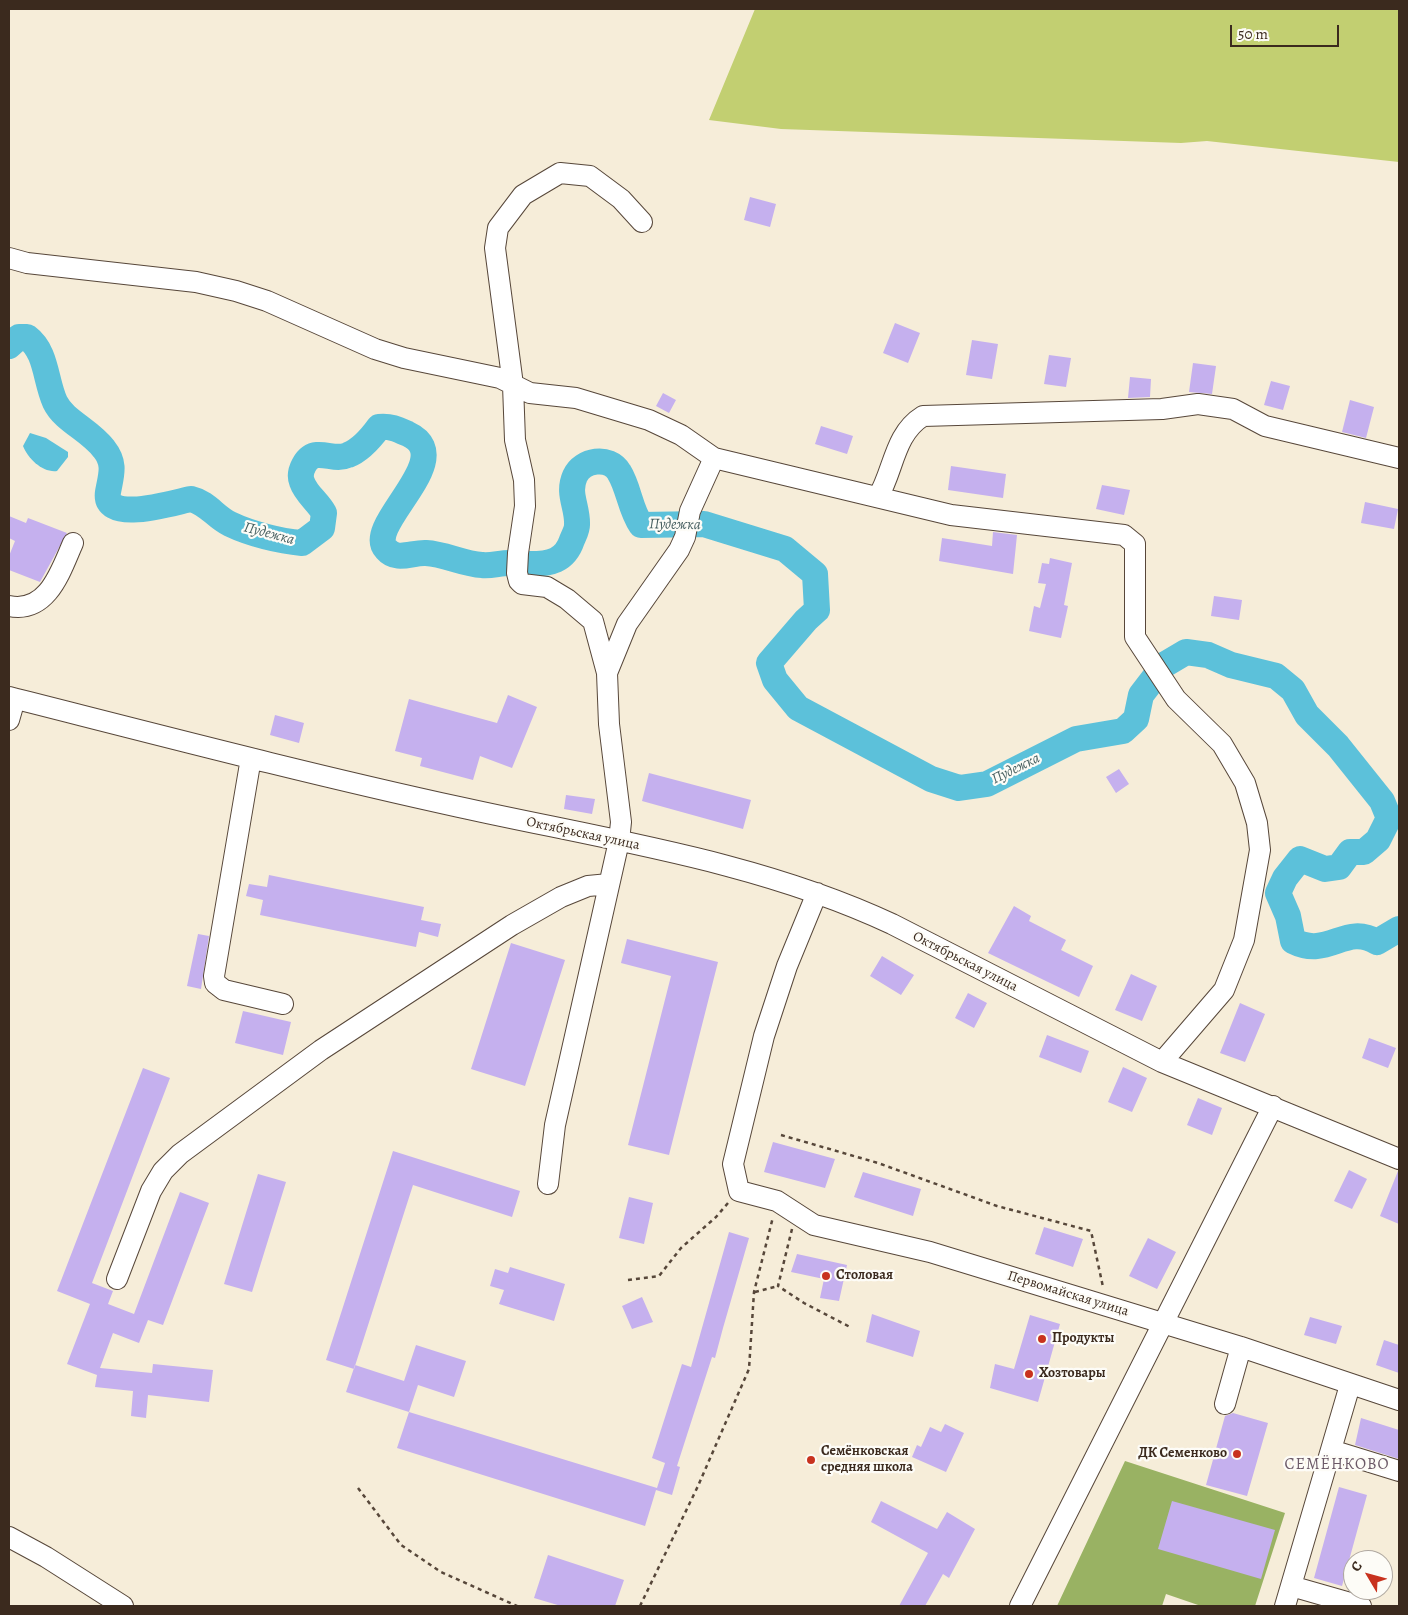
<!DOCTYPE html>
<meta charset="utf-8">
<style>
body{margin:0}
#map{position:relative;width:1408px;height:1615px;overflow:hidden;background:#f6edd9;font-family:Alegreya,serif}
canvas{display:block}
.frame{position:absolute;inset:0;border:10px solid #3b2a1e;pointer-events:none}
.north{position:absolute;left:1343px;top:1550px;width:50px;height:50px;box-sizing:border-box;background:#fdfcf7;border:1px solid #afa8a0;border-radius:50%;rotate:307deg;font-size:14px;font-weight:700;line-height:20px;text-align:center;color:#3b2a1e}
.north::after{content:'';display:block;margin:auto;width:18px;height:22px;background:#c8321e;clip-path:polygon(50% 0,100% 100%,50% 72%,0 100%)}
.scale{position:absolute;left:1230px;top:25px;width:109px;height:22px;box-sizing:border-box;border:2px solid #3b2a1e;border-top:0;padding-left:6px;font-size:15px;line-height:18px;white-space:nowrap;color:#3b2a1e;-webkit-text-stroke:4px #fdfcf7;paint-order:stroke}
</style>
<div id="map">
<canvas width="1408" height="1615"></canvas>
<div class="frame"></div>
<div class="north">С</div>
<div class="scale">50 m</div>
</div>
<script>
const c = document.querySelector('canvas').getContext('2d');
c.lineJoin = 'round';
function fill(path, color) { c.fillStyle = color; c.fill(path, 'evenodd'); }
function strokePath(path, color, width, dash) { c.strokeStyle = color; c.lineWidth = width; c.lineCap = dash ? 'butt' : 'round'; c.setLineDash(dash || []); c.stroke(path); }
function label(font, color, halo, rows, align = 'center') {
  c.font = font + ' Alegreya,serif'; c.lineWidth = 4.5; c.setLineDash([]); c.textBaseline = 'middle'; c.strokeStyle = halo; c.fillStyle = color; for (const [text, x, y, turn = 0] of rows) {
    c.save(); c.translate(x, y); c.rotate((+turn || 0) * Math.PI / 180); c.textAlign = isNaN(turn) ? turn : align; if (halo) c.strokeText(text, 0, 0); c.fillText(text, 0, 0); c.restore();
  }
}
fill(new Path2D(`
 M755,9h644v153l-192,-21 -26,2 -400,-14 -72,-9z`), '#c2cf71');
fill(new Path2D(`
 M1125,1461l160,52 -30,93h-54l-35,-12 -4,12h-105z`), '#99b263');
fill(new Path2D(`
 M30,433l16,5 22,14v5l-11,14c-14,2 -29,-12 -34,-25z`), '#5cc1da');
strokePath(new Path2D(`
 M9,346l10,-9h8c20,15 18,43 28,65 9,19 35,28 49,47 12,15 7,26 4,43 -5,33 67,10 83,7 17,4 24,18 39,25 21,10 49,17 72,19l20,-15 2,-15c-6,-11 -18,-19 -22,-31 -4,-10 4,-26 15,-27 11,-1 20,5 31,0 13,-5 23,-17 31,-28 12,-1 18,2 29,7 52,24 -44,91 -22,115 11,13 26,3 40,4 19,1 37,11 56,12 9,1 18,-2 27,-2
 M530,564c20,0 35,-3 42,-24 2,-5 5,-10 5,-15 1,-18 -10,-31 -2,-49 7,-16 34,-21 44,-4 10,16 11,37 22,53l63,-1 81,25 30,25 2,36 -11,10 -37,43 6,17 23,28 133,71 28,9 28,-4 89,-45 47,-8 13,-12 5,-24 23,-30 22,-13 22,3 23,10 45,11 17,14 14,25 31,31 44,55 7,17 -11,22 -14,12h-14l-11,15 -14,2 -25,-10 -15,19 -7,15 10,23 5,25c36,18 52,-18 84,1l22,-13`), '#5cc1da', 26);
fill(new Path2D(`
 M750,197l26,7 -6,23 -26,-7z
 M895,323l25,10 -12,30 -25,-10z
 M972,340l26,4 -6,35 -26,-4z
 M1049,355l22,3 -5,29 -22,-3z
 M1193,363l23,3 -4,28 -23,-2z
 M1130,377l21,2 -1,18 -22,1z
 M1271,381l19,5 -7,24 -19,-5z
 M663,393l13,7 -7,13 -13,-7z
 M1350,400l24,7 -8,31 -24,-6z
 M821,426l32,10 -6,18 -32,-10z
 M951,466l55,8 -3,24 -55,-8z
 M1102,485l28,5 -6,25 -28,-6z
 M1365,502l33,7 -4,20 -33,-6z
 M9,516l17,7 2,-5 39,15 -27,49 -31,-12v-14l6,-15 -6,-3z
 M993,532l24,3 -4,39 -74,-13 3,-23 50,8z
 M1050,558l22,5 -8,42 4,1 -7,32 -32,-7 5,-25 6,2 6,-24 -8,-1 4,-20 7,1z
 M1214,596l28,4 -3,20 -28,-4z
 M508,695l29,12 -25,61 -32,-12 -7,24 -53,-14 2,-8 -27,-7 14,-52 88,24z
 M275,715l29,8 -5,20 -29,-8z
 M1119,769l10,15 -13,9 -10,-16z
 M649,773l102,27 -8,29 -101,-28z
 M566,795l29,4 -3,15 -28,-5z
 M269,875l155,32 -3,13 20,4 -3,13 -19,-5 -3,15 -156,-32 3,-15 -17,-4 3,-12 18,3z
 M1014,906l17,10 -2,5 37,19 -5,10 32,16 -14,31 -91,-44z
 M198,934l11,2 -8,53 -14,-3z
 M627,939l91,23 -49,193 -41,-10 43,-169 -50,-13z
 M511,943l54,17 -40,126 -54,-17z
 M882,956l32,19 -13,20 -31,-19z
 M1131,974l26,12 -15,35 -27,-11z
 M968,993l19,10 -13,25 -19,-10z
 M1240,1003l25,11 -20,48 -25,-9z
 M243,1011l48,11 -8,33 -48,-12z
 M1047,1035l42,16 -8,22 -42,-16z
 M1369,1038l27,10 -8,20 -26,-10z
 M1123,1067l24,11 -15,34 -24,-10z
 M143,1068l27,10 -78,205 21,8 -5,13 26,10 46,-122 29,11 -46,122 -15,-5 -9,23 -26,-10 -13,35 52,5 1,-9 60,6 -4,32 -61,-7 -2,23 -15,-2 2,-25 -38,-4 2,-12 -30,-11 23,-60 -33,-13z
 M1198,1098l24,10 -10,27 -25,-10z
 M773,1142l62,17 -10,29 -61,-16z
 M393,1151l127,40 -8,26 -99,-32 -59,184 -28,-9z
 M1349,1170l18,9 -15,30 -18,-8z
 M1398,1171h1v53l-19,-8z
 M863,1172l58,17 -8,27 -59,-19z
 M258,1174l28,8 -34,110 -28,-8z
 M629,1197l24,6 -9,41 -25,-6z
 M1044,1227l39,12 -10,28 -38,-13z
 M729,1232l20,6 -26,90 -8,30 -3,-1 -35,109 3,1 -8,28 -16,-5 -11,36 -248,-78 12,-36 248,76 8,-25 -13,-5 30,-94 9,3z
 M1148,1238l28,14 -19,37 -28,-13z
 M797,1254l50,11 -8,36 -19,-3 4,-19 -33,-7z
 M510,1267l55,17 -11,37 -55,-17 5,-14 -14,-4 5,-17 13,4z
 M642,1297l11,25 -21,7 -10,-23z
 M872,1314l48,17 -7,26 -47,-15z
 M1030,1315l30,9 -22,78 -48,-14 5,-24 19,5z
 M1310,1317l32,9 -6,18 -32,-9z
 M1384,1340l15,5v28l-23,-8z
 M416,1345l50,16 -12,36 -36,-12 -9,27 -63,-20 9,-27 49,16z
 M1233,1413l35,10 -21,73 -41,-11 19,-69z
 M1361,1418l38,12v29l-44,-14z
 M945,1424l19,9 -18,39 -34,-15 5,-12 4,2 9,-20 11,5z
 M1339,1487l28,8 -25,91 -28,-8z
 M881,1501l56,28 10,-17 28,17 -26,49 -6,-4 -18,32h-26l29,-53 -57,-31z
 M1172,1501l103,29 -14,49 -103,-30z
 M548,1555l76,25 -9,26h-54l-27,-8z`), '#c5b0ee');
const minor = new Path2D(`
 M9,258l18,5 169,19 40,9 31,10 108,48 29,9 96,20 30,15 46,5 73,22 32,15 33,23
 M878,497c16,-27 16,-63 45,-81l239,-7 36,-5 35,5 32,17 134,32
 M9,606c39,8 52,-36 64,-63
 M607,673l-14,-52 -26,-22 -20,-12 -25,-3 -3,-3 -2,-8 1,-20 7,-47 -1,-26 -9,-40 -2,-55 -18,-137 3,-20 25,-33 37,-22 30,3 31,23 21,23
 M9,697c150,38 299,77 450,110 144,32 299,54 433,117l270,138 237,97
 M9,720l6,-21
 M251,758l-37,218 1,7 9,7 59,14
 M817,893l-30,73 -23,70 -31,128 6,27 38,10 37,24 116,27 311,95 158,53
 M548,1184l7,-59 64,-284 2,-19 -12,-98 -2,-51 20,-49 52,-74 6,-13 5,-26 24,-53 237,57 173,20 11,9v93l41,62 46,45 23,39 12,40 3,27 -16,90 -20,50 -62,72
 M117,1279l34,-88 12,-20 17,-17 141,-104 191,-125 49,-28 27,-11 21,-2
 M1225,1404l16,-57
 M1331,1450l68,21
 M9,1537l37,20 77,49
 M1291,1586l70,20
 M1020,1606l253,-500
 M1285,1606l65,-221`);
strokePath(minor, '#57473a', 22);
strokePath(new Path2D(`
 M781,1135l97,28 119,43 94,25 12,56
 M792,1229l-14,57 26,17 46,24
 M628,1280l31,-4 22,-28 35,-31 12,-14
 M755,1292l23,-6
 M358,1488l43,57 40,27 76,34
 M640,1606l58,-120 51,-117 5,-77 19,-75`), '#57473a', 2.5, [4, 4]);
strokePath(minor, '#fff', 20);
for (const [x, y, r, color] of [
 [826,1276,5,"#c8321e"],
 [1042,1339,5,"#c8321e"],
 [1029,1374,5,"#c8321e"],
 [1237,1454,5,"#c8321e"],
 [811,1460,5,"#c8321e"]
]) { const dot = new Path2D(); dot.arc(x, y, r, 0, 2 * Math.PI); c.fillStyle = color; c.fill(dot); strokePath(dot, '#fdfcf7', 2); }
label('14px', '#3b2a1e', '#fdfcf7', [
 ["Октябрьская улица",583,834,12],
 ["Октябрьская улица",965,962,27],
 ["Первомайская улица",1068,1294,17]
]);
label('bold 14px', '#3b2a1e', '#fdfcf7', [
 ["Столовая",836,1276],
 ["Продукты",1052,1339],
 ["Хозтовары",1039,1374],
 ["Семёнковская",821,1452],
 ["средняя школа",821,1468],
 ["ДК Семенково",1227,1454,"right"]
], 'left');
label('italic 15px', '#475f60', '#fdfcf7', [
 ["Пудежка",675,525,1],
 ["Пудежка",269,534,15],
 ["Пудежка",1016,769,-26]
]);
c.letterSpacing = '1px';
label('16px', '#6b5967', '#fdfcf7', [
 ["СЕМЁНКОВО",1337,1465]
]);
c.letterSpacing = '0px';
</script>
